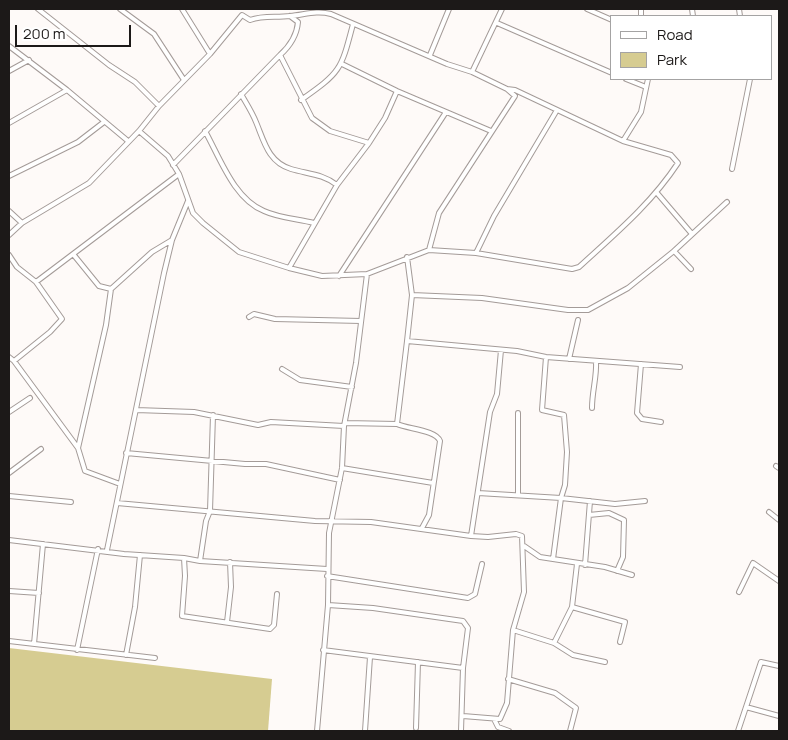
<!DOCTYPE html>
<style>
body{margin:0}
#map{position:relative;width:788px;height:740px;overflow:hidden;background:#fefaf8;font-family:Manrope,sans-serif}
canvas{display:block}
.frame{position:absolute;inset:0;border:10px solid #1c1918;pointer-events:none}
.legend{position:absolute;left:610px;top:15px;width:162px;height:65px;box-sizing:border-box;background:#fff;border:1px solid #a4a3a3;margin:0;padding:6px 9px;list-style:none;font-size:15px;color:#1c1918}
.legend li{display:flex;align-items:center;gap:10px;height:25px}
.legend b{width:25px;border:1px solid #a4a3a3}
.scale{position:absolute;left:15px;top:25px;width:116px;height:22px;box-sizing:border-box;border:2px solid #1c1918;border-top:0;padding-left:6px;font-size:15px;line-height:18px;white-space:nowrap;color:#1c1918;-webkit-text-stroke:4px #fff;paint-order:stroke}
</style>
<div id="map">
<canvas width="788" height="740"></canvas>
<div class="frame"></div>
<ul class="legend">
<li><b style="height:6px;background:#fff"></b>Road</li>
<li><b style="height:14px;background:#d6cc91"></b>Park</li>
</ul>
<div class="scale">200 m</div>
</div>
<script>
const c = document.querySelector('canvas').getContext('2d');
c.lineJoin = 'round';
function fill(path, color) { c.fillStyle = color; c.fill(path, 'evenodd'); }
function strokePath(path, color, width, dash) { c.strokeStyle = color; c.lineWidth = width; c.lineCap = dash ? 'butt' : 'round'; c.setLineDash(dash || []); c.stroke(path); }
fill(new Path2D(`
 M9,648l263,31 -4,52h-259z`), '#d6cc91');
const minor = new Path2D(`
 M38,9l71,56 26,17 24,24
 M120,9l34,25 30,46
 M182,9l28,45
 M587,9l25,11
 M641,9v7
 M692,9l1,7
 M739,9l1,7
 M497,23l115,50
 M9,46l58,44 61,51
 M430,55l19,-46
 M342,64l55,27 94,40
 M9,71l20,-11
 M472,72l30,-63
 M626,79l20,8
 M241,94c5,9 11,18 15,28 8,19 12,40 35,47 17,5 32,5 46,16
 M301,100c40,-28 40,-30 52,-76
 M9,123l58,-33
 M205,131c15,27 29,68 59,80 15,7 34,8 50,12
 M623,141l18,-29 7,-33
 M369,143l16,-25 12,-27
 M173,165l107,-110
 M732,169l18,-90
 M9,176l69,-34 26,-20
 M657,193l35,41
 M9,211l13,12
 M9,235l13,-12 67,-40 50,-52 20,-25 51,-52 32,-39 8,5c14,-5 26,-2 40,-4 14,-1 26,-6 41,-2l116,50 25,8 35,17 8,1 108,51 48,14 7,8c-27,41 -63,71 -99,104l-7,2 -96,-16 -47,-3 -62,24 -45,2 -33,-8 -50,-16 -36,-29 -10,-10 -14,-39 -11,-18 -29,-25
 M429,250l10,-37 76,-117 -8,-7
 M674,251l17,18
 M476,253l18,-37 63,-106
 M73,254l26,32 12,3
 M9,255l8,12 19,15 26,37 -12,13 -36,29 -5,-4
 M407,257l5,38 -5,46 110,10 29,6 134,10
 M289,268l48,-83 32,-42 -39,-12 -18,-13 -32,-63c10,-9 17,-21 18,-33l-8,-6
 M339,276l107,-164
 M36,282l143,-108
 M412,295l70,3 86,12h20l40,-22 46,-37 53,-49
 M249,317l5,-3 21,5 86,2
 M407,341l-10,83c11,5 39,6 43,17l-11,74 -7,13
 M546,357l-4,53 22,5 3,37 -2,33 -4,13 -8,61
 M569,359l9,-39
 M14,361l64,87
 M641,364l-4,49 5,6 19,3
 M282,369l18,11 52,7
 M592,408c0,-17 5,-31 4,-47
 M136,410l58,2 64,13 13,-3 73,4
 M9,412l21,-14
 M345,423l52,1
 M126,453l119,11h21l74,16
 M776,466l3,2
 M342,468l91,15
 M9,473l32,-24
 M120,484l-35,-13 -7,-23 28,-123 5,-36 41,-37 20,-12
 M478,493l83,5 54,6 30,-3
 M518,495v-82
 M9,496l62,6
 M117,503l198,18 56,1 100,14 17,1 28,-3 6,2 2,56 -11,38 -6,73 -7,16 -37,-3
 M769,512l10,8
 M589,515l20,-2 15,7 -1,37 -6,14
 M471,536l19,-124 7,-18 4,-44
 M9,540l115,14 60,4 16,3 127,8
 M524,546l16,11 65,10 27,8
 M107,550l57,-277 8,-33 16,-39
 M184,558l1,18 -3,40 88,13 4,-4 3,-31
 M200,561l6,-40 4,-10 3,-96
 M585,565l5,-64
 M327,576l141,22 7,-4 7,-30
 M9,591l30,2
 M739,592l14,-29 26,18
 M328,605l45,3 90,13 5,7 -5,40
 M572,607l53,15 -5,20
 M227,622l4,-35 -1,-25
 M513,630l41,13 19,12 32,7
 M9,641l146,17
 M554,643l18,-36 5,-43
 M34,644l9,-100
 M77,650l21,-101
 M323,650l140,18 -2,63
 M126,655l9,-48 5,-52
 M508,679l47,14 21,15 -6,23
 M746,707l33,9
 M494,719l4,8 11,4
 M416,728l2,-66
 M317,731l11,-126 1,-72 13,-65 2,-42 12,-63 11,-89
 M365,731l5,-74
 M738,731l23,-69 18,4`);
strokePath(minor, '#a49b98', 6);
strokePath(minor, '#fff', 4);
</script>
